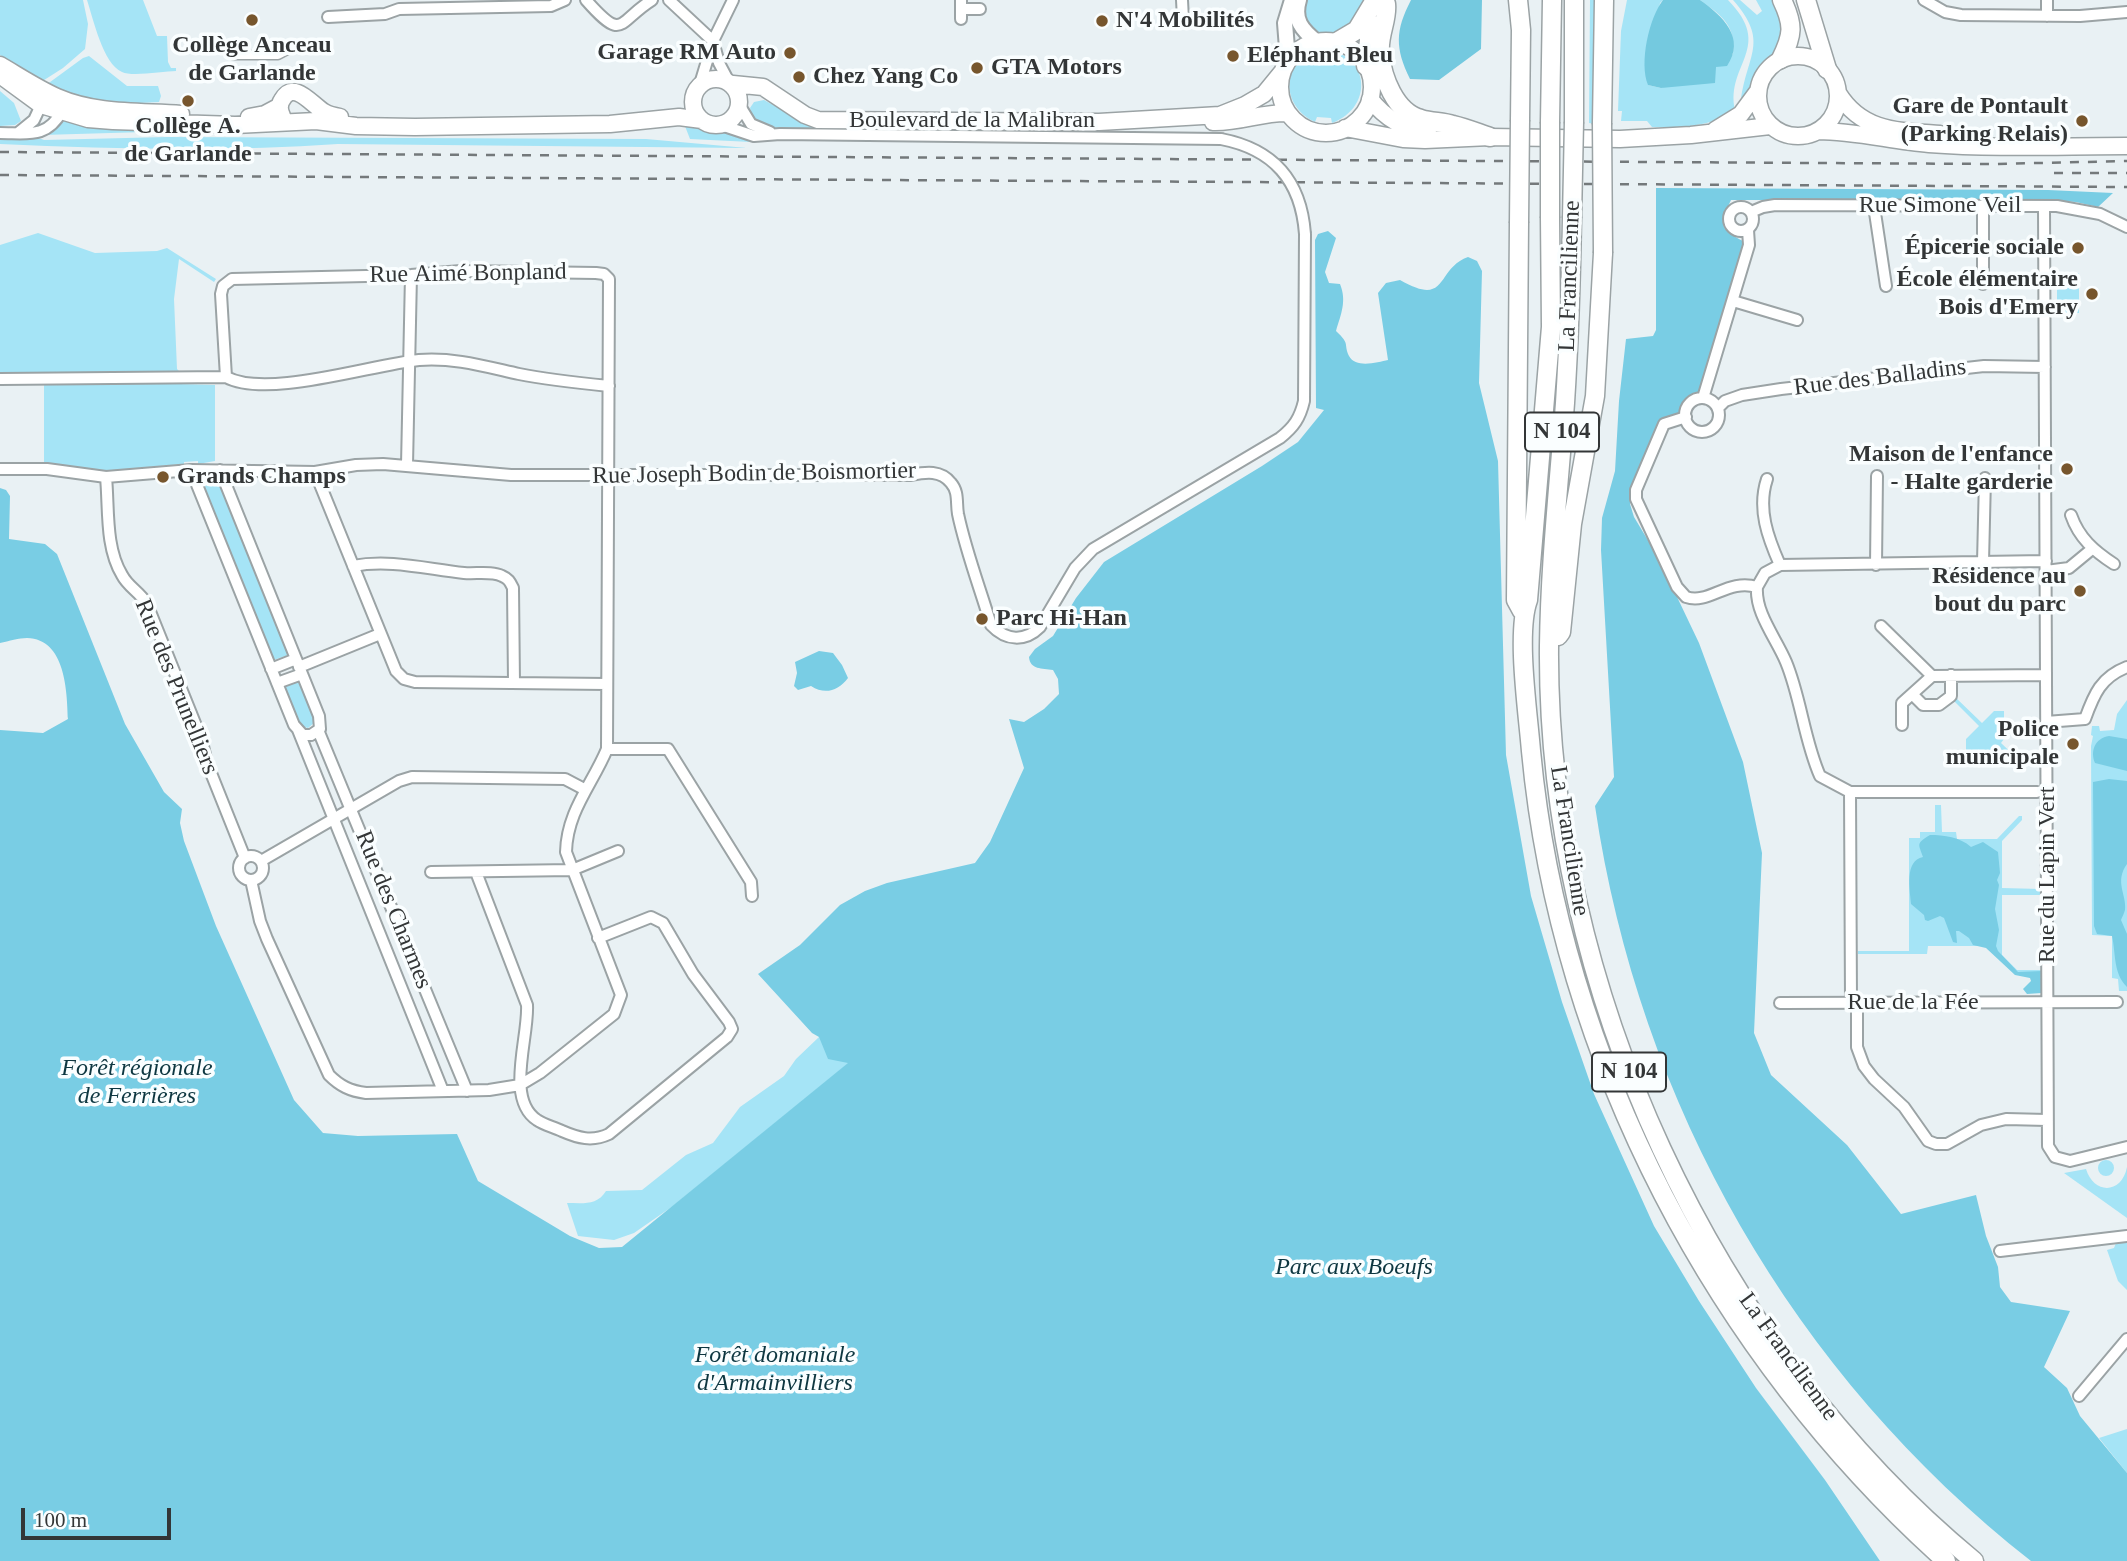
<!DOCTYPE html>
<meta charset="utf-8">
<style>
body{margin:0}
#map{position:relative;width:2127px;height:1561px;overflow:hidden;background:#e9f1f4;font-family:"Times New Roman",serif}
canvas{display:block}
.scale{position:absolute;left:21px;top:1508px;width:150px;height:32px;box-sizing:border-box;border:4px solid #333637;border-top:0;padding-left:9px;font-size:21px;line-height:24px;white-space:nowrap;color:#333637;-webkit-text-stroke:5px #fafeff;paint-order:stroke}
</style>
<div id="map">
<canvas width="2127" height="1561"></canvas>
<div class="scale">100 m</div>
</div>
<script>
const c = document.querySelector('canvas').getContext('2d');
c.lineJoin = 'round';
function fill(path, color) { c.fillStyle = color; c.fill(path, 'evenodd'); }
function strokePath(path, color, width, dash) { c.strokeStyle = color; c.lineWidth = width; c.lineCap = dash ? 'butt' : 'round'; c.setLineDash(dash || []); c.stroke(path); }
function label(font, color, halo, rows, align = 'center') {
  c.font = font + ' "Times New Roman",serif'; c.lineWidth = 7; c.setLineDash([]); c.textBaseline = 'middle'; c.strokeStyle = halo; c.fillStyle = color; for (const [text, x, y, turn = 0] of rows) {
    c.save(); c.translate(x, y); c.rotate((+turn || 0) * Math.PI / 180); c.textAlign = isNaN(turn) ? turn : align; if (halo) c.strokeText(text, 0, 0); c.fillText(text, 0, 0); c.restore();
  }
}
fill(new Path2D(`
 M0,0h83l5,24 -3,25 -22,19 -22,14 -41,-27z
 M87,0h56l14,36h10l1,26 3,6h5v3c-12,0 -44,6 -54,1 -19,-8 -29,-54 -35,-72z
 M1304,0h62l-2,14 -27,21 -20,-2 -10,-5 -5,-24z
 M1590,0h8l-2,124 -7,-1z
 M1627,0h36l-3,3 -12,82 13,3 55,-21 17,-13c3,-29 -11,-38 -33,-54h28c47,48 -3,64 7,110 -23,17 -56,18 -83,17l-5,-6h-26l1,-10h-4l3,-80z
 M1733,0h7l17,15 5,-4 -6,-11h17l15,27 -14,27 -10,7 -8,11 -12,31 -3,-3c6,-46 29,-58 -8,-100z
 M1321,50c48,0 55,57 11,73l-1,-5 -14,-1 -2,5c-36,-17 -34,-63 6,-72z
 M89,56l38,30h31l3,10 -2,6 -40,2 -47,-8 -26,-11 37,-27z
 M0,91l14,12 7,18 -6,4 -15,1z
 M764,100l20,11 2,-1 39,16v2h-53v-2c-12,-1 -20,-6 -22,-18l4,-6z
 M70,119l75,7v6l-103,3 18,-12z
 M683,121l26,11h19l24,7 -1,3 -61,-3z
 M0,137h36l8,3 123,-3 479,2 101,9 -409,-4c-112,8 -226,5 -338,0z
 M38,233l57,20 62,-2 10,-3 49,31 -2,3 -35,-23 -5,40 3,70 3,3h-180v-127z
 M2079,273v40h-22v-39z
 M146,383l69,2v76l-17,3v-3l-14,1v2l-80,7 -60,-8v-79z
 M201,481h20l12,29 -2,2 8,20 3,1 -1,3 8,20h3l-2,3 8,20 4,2 -3,3 8,19 4,1 -2,2 7,20 5,1 -3,3 8,20 5,4 -20,7 1,-5 -8,-20 -4,-2 3,-2 -9,-20 -3,-1 2,-2 -8,-21h-3l1,-3 -8,-20h-3l2,-3 -8,-20 -3,-1 2,-3 -9,-23 -3,1z
 M301,678l-1,6 11,26 3,1v12l-6,5 -8,-2 -6,-7 2,-3 -11,-27 -4,-3z
 M1954,696l28,27 12,-12h10v28l-3,4 21,20v4h-3l-21,-21 -6,5 -26,1v-13l13,-13 -27,-27z
 M2127,700v291h-8l-1,-12 -6,-1v-42l-20,-1 -1,-189 2,-10 -2,-1 1,-9h7l1,5 14,-1 3,-16z
 M1935,805h6l1,27h14l1,7h40l22,-23h3v4l-20,21v47l39,1v6h-39v60l15,15h25l-1,3h-23l-28,-27h-62l-1,8h-69v-3h51v-113h11v-6h15z
 M842,1015l7,48 -176,143 -39,27 -20,7 -36,-4 -11,-33c15,0 30,3 39,-12l36,-1 44,-35 27,-12 27,-36 44,-31 12,-17z
 M2098 1168a8 8 0 1 1 16 0a8 8 0 1 1-16 0Z
 M2127,1167v51l-63,-45 22,-4c8,26 36,25 41,-2z
 M2127,1242v48l-9,-9 -11,-31 7,-2 2,-5z
 M2127,1429v44l-28,-35z`), '#a5e4f6');
fill(new Path2D(`
 M1656,188l392,2 65,3 -15,14 -22,-5 -31,-2h-314c-12,26 -12,29 14,42l-20,69 10,3 -25,80c-27,4 -17,13 -32,20 -8,4 -13,5 -20,11l-28,79 4,13 24,40 41,86 44,119 19,91 -8,180 17,42 76,70 54,69 75,-19 10,41 12,31 2,20 11,15 59,9 -26,56 23,21 13,28 47,57v88h-96c-238,-187 -392,-456 -436,-755l19,-29 -13,-227 1,-32 13,-47 4,-70 7,-62 27,-3 3,-6z
 M1328,231l8,7 -11,34 4,11 11,1c7,17 1,30 -4,47 15,14 7,12 13,25 7,13 29,6 39,4l-10,-67 8,-10 14,-3c49,28 35,-11 68,-23l9,4 5,10 -3,112 19,78 8,294 25,141 31,106 32,92 60,132 45,75 57,87 69,92 55,81h-1880v-831l43,3 25,-14c-1,-27 -2,-80 -41,-81 -8,0 -18,3 -27,5v-155l6,2 4,6 -1,43 36,5 12,10 68,170 39,68 18,17 -2,14 4,18 32,85 78,174 29,33 35,3 99,-2 21,47 92,55 29,12 23,-1 226,-184 -20,-4 -9,-22 -7,-4 -54,-59 42,-29 40,-40 25,-14 22,-8 88,-20 15,-21 34,-74 -15,-49 15,3 20,-13 15,-15 -1,-15 -5,-9c-11,-2 -23,0 -24,-13l6,-8 18,-13 23,-38 28,-36 158,-96 36,-24 26,-32 -8,-2 -1,-168 3,-6z
 M819,651l14,2 9,12 6,13c-10,13 -23,17 -37,8l-13,4 -4,-4 3,-13 -2,-11z
 M2109,736l18,3v32l-32,-8c-5,-12 0,-25 14,-27z
 M2109,779l18,2v83c-13,18 0,31 -2,46 -1,4 -3,7 -4,10l6,14v53c-14,-14 -11,-33 -15,-51l-15,-2 -3,-8 -1,-144z
 M1930,835c14,0 30,2 41,12l12,-5 15,10 2,21 -3,7 2,5 -4,24 4,21 -3,16 2,5 20,21 24,-1 1,20 -2,2 -14,1 -4,-5 8,-8 -1,-3 -15,-3 -29,-27 -13,-3 -4,-7 -10,-7h-3l1,12 -4,-1 -9,-24 -4,-2 -12,5 -3,-1 -1,-5 -13,-11c-1,-15 -7,-43 12,-47 -4,-13 -8,-13 7,-22z`), '#79cde4');
fill(new Path2D(`
 M1411,0h71l-1,49 -42,31 -29,-1c-15,-31 -15,-48 1,-79z
 M1663,0h37c23,16 46,38 27,66l-11,1 -1,16 -54,5 -13,-3c-9,-22 1,-67 15,-85z`), '#74c9df');
const pedestrian = new Path2D(`
 M233,55h45l17,-9h12`);
const minor = new Path2D(`
 M586,0c38,43 31,22 66,0
 M669,0l44,41 6,22 9,17
 M1182,0l1,19
 M1924,0l21,12 16,3 119,1 47,-4
 M961,9h19
 M2047,16v-16
 M328,17l57,-3 14,-5 152,-3 14,-6
 M961,19v-19
 M700,84l13,-43 20,-41
 M740,106l11,18 19,8
 M721,125l33,11 26,-2 441,5
 M0,133c27,0 47,6 62,-22
 M18,133l16,-13 7,-15
 M1874,206l12,80
 M1729 219a12 12 0 1 1 24 0a12 12 0 1 1-24 0Z
 M2044,207l4,939 7,11 15,4 57,-14
 M1751,212l12,-5 12,-2 282,1 43,8 27,13
 M1983,284v-77
 M1733,301l64,19
 M226,377l-5,-83 2,-8 9,-7 179,-4 50,-4 135,2 8,1 5,5 -2,470c-15,36 -40,62 -41,103l55,143 -7,19 -74,59 -20,12 -31,5 -123,3c-16,-2 -26,-7 -37,-18l-62,-136 -7,-18 -9,-41
 M0,379l226,-2c41,22 144,-12 193,-17 34,-3 68,7 100,14 30,6 60,9 90,12
 M1703,398l46,-153 -1,-15
 M1685 415a17 17 0 1 1 34 0a17 17 0 1 1-34 0Z
 M1718,408l7,-7 17,-6 39,-6 203,-23 61,1
 M1686,417l-22,7 -28,66v9l41,88 9,10c23,8 42,-19 71,-10l8,-14 15,-8 266,-4
 M407,465l4,-190
 M0,469h47l59,8 85,-7 124,2 41,-7 27,-1 128,11h400c15,-3 30,-5 40,8 8,9 5,20 7,31 8,38 22,74 33,111 15,16 34,17 49,2l35,-59 18,-19 187,-111c14,-11 20,-20 24,-37l1,-167
 M191,470l103,255 9,10h8l9,-6 -1,-13 -99,-246
 M315,472l81,199 8,8 11,3 192,2
 M106,477c3,31 -1,70 16,98 6,12 18,17 25,29l54,134 6,25 38,95
 M1767,479c-10,30 1,59 13,86
 M2071,515c8,23 23,36 43,49
 M1983,562l2,-84
 M1876,565l1,-89
 M353,566c37,-7 73,3 111,7 12,1 28,-2 38,3 7,3 8,6 11,12l1,95
 M2046,571l23,-3 23,-19
 M1757,587c-2,26 19,51 29,75 15,36 18,78 34,114l30,16
 M1881,626l51,50
 M299,667l81,-33
 M271,669l25,-10
 M277,683l25,-9
 M1912,694l11,11h16l12,-9v-21
 M2046,722l39,-3c9,-25 16,-42 42,-52
 M1902,725v-22l30,-27 114,-1
 M298,730l145,361
 M318,730l149,361
 M607,749h61l83,133 1,14
 M1850,792l1,210
 M1850,792h187
 M239 868a12 12 0 1 1 24 0a12 12 0 1 1-24 0Z
 M261,861l138,-80 13,-4 153,2 19,10
 M431,872l141,-2 46,-19
 M476,872l51,133c2,32 -22,94 10,115 7,5 17,7 25,11 16,7 30,11 47,3l118,-97 5,-8 -3,-7 -36,-48 -30,-51 -12,-6 -53,21
 M1857,1002v45l7,19 10,13 30,28 24,34 8,3h11l34,-19 25,-6 41,1
 M1780,1003l337,-1
 M2000,1251l127,-15
 M2079,1396l48,-57`);
const tertiary = new Path2D(`
 M1299,0c-6,20 3,30 18,42
 M1288,61l-3,-38 7,-23`);
const secondary = new Path2D(`
 M1280 87a46 46 0 1 1 92 0a46 46 0 1 1-92 0Z
 M1758 96a40 40 0 1 1 80 0a40 40 0 1 1-80 0Z
 M0,65c19,11 37,23 57,32 39,17 83,14 124,17
 M0,75l41,30 47,14 25,2 122,4 81,-4 40,5 59,1 195,-3 69,-7 23,3
 M693 102a23 23 0 1 1 46 0a23 23 0 1 1-46 0Z
 M733,84l30,3 42,28 13,5 281,2 121,-7 25,-10 19,-11 18,-22
 M1838,93c24,39 60,38 102,41
 M1370,99c16,20 32,29 58,33
 M282,116c-2,-5 -4,-10 0,-16 12,-21 30,5 42,12 5,3 10,4 16,5
 M249,117l16,-3 15,-8
 M1213,122c26,1 50,-10 75,-9
 M1345,128l58,11 22,1 65,-3 130,2 71,-4 79,-9
 M1715,130l26,-16 17,-23
 M1818,131c37,0 74,10 111,13 66,5 132,2 198,2`);
const trunk = new Path2D(`
 M1518,0l3,30 -1,90
 M1806,0l21,69
 M1386,4c2,16 -8,31 -6,49 2,24 15,59 41,66 10,3 22,3 32,6 13,3 25,8 37,12
 M1335,43l22,-13 18,-30
 M1781,59c12,-24 13,-34 1,-59
 M1366,66l3,-26 5,-15
 M1550,122l2,-122
 M1574,122v-122
 M1602,123l2,-123
 M1550,218l1,109 -23,273c-12,33 0,113 3,151 29,309 185,604 415,810
 M1572,218c-1,62 -3,123 -7,185 -6,81 -15,161 -16,243 -3,339 162,698 425,915
 M1519,223l-3,377 6,11
 M1558,636l3,-4 11,-108 23,-128 8,-143`);
strokePath(pedestrian, '#9ba3a5', 11);
strokePath(minor, '#9ba3a5', 14);
strokePath(tertiary, '#9ba3a5', 18);
strokePath(secondary, '#9ba3a5', 19);
strokePath(trunk, '#9ba3a5', 21);
strokePath(pedestrian, '#fff', 8);
strokePath(minor, '#fff', 10);
strokePath(tertiary, '#fff', 14);
strokePath(secondary, '#fff', 16);
strokePath(trunk, '#fff', 18);
strokePath(new Path2D(`
 M0,152l1818,11 177,1 132,-3
 M2054,173h73
 M0,175l2127,12`), '#74797b', 2.5, [9, 9]);
const minorBridge = new Path2D(`
 M1221,139c52,10 80,41 84,95`);
const trunkBridge = new Path2D(`
 M1602,123l1,130
 M1550,218v-96
 M1572,218l2,-96
 M1519,223l1,-103`);
strokePath(minorBridge, '#9ba3a5', 14, []);
strokePath(trunkBridge, '#9ba3a5', 21, []);
strokePath(minorBridge, '#fff', 10);
strokePath(trunkBridge, '#fff', 18);
for (const [x, y, r, color] of [
 [252,20,7,"#77562d"],
 [1102,21,7,"#77562d"],
 [790,53,7,"#77562d"],
 [1233,56,7,"#77562d"],
 [977,68,7,"#77562d"],
 [799,77,7,"#77562d"],
 [188,101,7,"#77562d"],
 [2082,121,7,"#77562d"],
 [2078,248,7,"#77562d"],
 [2092,294,7,"#77562d"],
 [2067,469,7,"#77562d"],
 [163,477,7,"#77562d"],
 [2080,591,7,"#77562d"],
 [982,619,7,"#77562d"],
 [2073,744,7,"#77562d"]
]) { const dot = new Path2D(); dot.arc(x, y, r, 0, 2 * Math.PI); c.fillStyle = color; c.fill(dot); strokePath(dot, '#fafeff', 2.5); }
for (const [x, y, w] of [
 [1562,432,74],
 [1629,1072,74]
]) { const box = new Path2D(); box.roundRect(x - w / 2, y - 19.5, w, 39, 5); c.fillStyle = '#fafeff'; c.fill(box); strokePath(box, '#333637', 2); }
label('bold 23px', '#333637', null, [
 ["N 104",1562,432],
 ["N 104",1629,1072]
]);
label('bold 24px', '#333637', '#fafeff', [
 ["N'4 Mobilités",1116,21,"left"],
 ["Collège Anceau",252,46,"center"],
 ["de Garlande",252,74,"center"],
 ["Garage RM Auto",776,53],
 ["Eléphant Bleu",1247,56,"left"],
 ["GTA Motors",991,68,"left"],
 ["Chez Yang Co",813,77,"left"],
 ["Gare de Pontault",2068,107],
 ["(Parking Relais)",2068,135],
 ["Collège A.",188,127,"center"],
 ["de Garlande",188,155,"center"],
 ["Épicerie sociale",2064,248],
 ["École élémentaire",2078,280],
 ["Bois d'Emery",2078,308],
 ["Maison de l'enfance",2053,455],
 ["- Halte garderie",2053,483],
 ["Grands Champs",177,477,"left"],
 ["Résidence au",2066,577],
 ["bout du parc",2066,605],
 ["Parc Hi-Han",996,619,"left"],
 ["Police",2059,730],
 ["municipale",2059,758]
], 'right');
label('24px', '#333637', '#fafeff', [
 ["Boulevard de la Malibran",972,121],
 ["Rue Simone Veil",1940,206],
 ["Rue Aimé Bonpland",468,274,-1],
 ["La Francilienne",1570,276,-88],
 ["Rue des Balladins",1880,378,-7],
 ["Rue Joseph Bodin de Boismortier",754,474,-1],
 ["Rue des Prunelliers",176,687,68],
 ["La Francilienne",1569,841,81],
 ["Rue du Lapin Vert",2048,875,-90],
 ["Rue des Charmes",393,910,68],
 ["Rue de la Fée",1913,1003],
 ["La Francilienne",1788,1357,54]
]);
label('italic 24px', '#0e3741', '#fafeff', [
 ["Forêt régionale",137,1069],
 ["de Ferrières",137,1097],
 ["Parc aux Boeufs",1354,1268],
 ["Forêt domaniale",775,1356],
 ["d'Armainvilliers",775,1384]
]);
</script>
